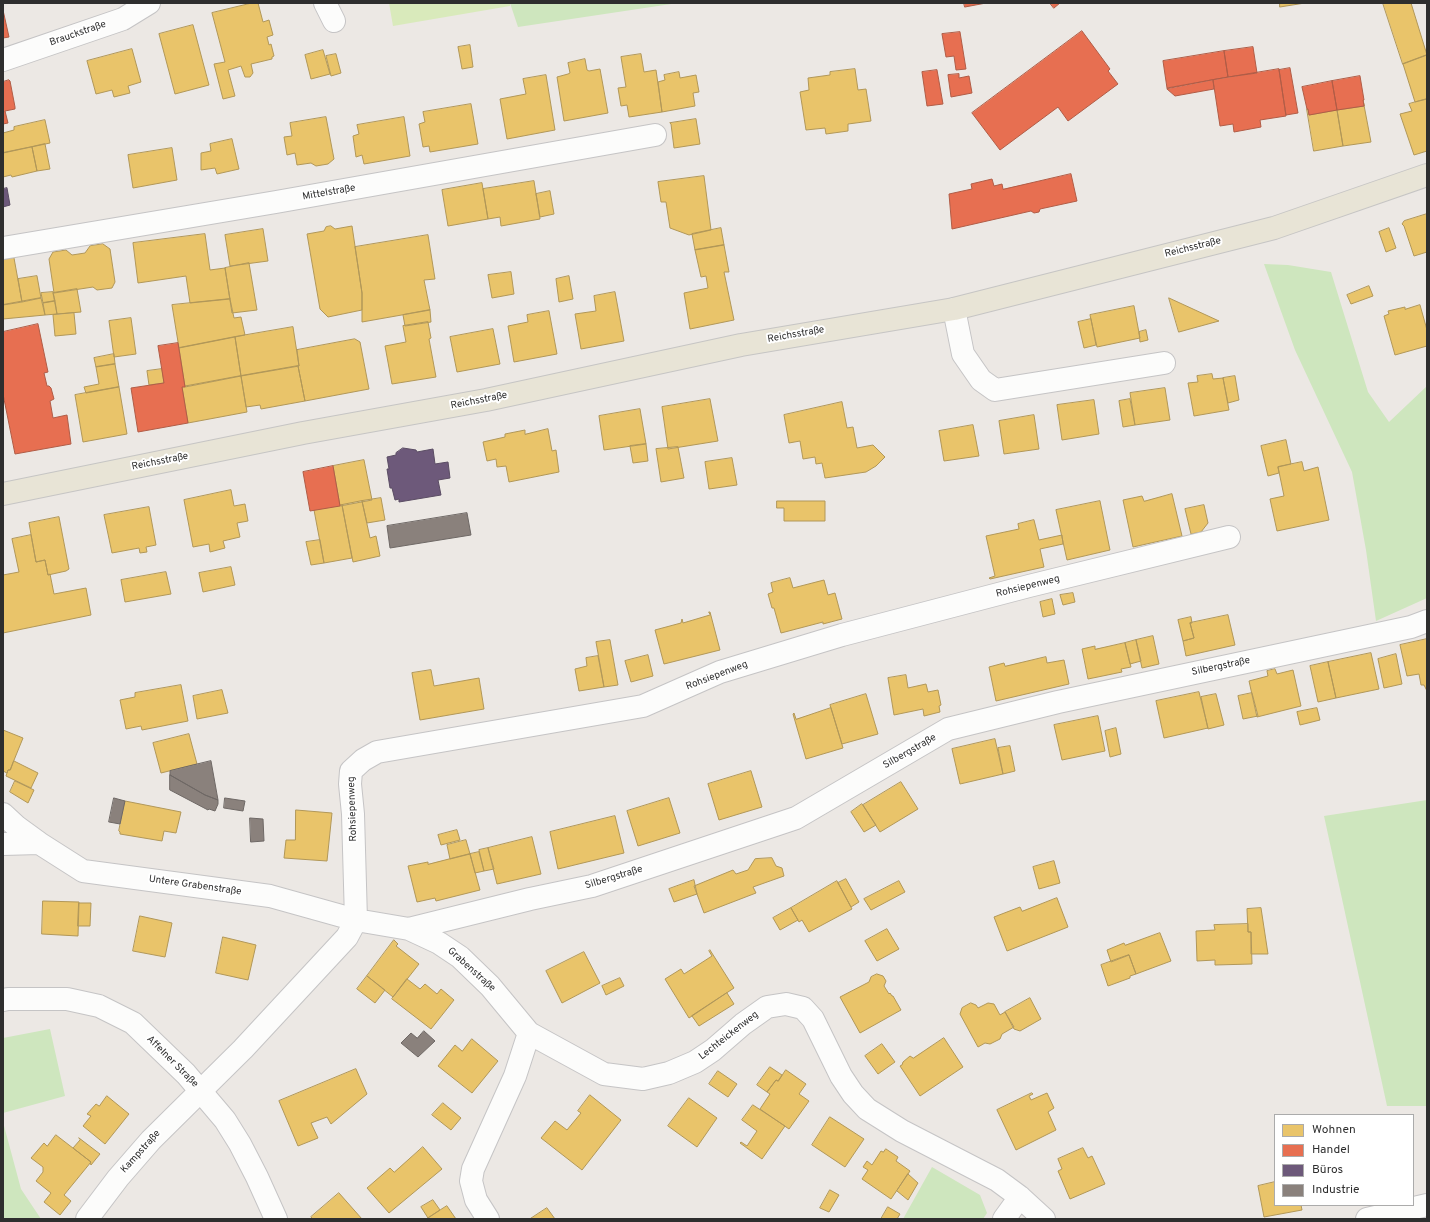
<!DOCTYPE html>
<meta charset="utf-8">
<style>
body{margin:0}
#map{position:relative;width:1430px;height:1222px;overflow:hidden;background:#ece8e4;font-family:Overpass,sans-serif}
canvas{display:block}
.frame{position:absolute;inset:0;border:4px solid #2e2e2e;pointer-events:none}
.legend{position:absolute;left:1274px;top:1114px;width:140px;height:92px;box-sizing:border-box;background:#fff;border:1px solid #ababab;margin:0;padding:5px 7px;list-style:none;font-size:12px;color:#2e2e2e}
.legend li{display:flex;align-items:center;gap:8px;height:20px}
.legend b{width:20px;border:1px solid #ababab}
</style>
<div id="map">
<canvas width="1430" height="1222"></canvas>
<div class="frame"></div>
<ul class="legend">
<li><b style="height:11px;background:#e9c46a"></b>Wohnen</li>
<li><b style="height:11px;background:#e76f51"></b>Handel</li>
<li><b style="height:11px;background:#6d597a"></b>Büros</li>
<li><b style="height:11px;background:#8a817c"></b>Industrie</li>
</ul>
</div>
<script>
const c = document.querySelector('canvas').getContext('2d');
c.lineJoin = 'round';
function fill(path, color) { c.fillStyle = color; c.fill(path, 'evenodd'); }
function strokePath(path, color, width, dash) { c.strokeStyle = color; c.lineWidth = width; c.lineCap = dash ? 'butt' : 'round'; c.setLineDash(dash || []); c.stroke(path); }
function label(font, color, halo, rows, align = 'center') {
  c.font = font + ' Overpass,sans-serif'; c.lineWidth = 4; c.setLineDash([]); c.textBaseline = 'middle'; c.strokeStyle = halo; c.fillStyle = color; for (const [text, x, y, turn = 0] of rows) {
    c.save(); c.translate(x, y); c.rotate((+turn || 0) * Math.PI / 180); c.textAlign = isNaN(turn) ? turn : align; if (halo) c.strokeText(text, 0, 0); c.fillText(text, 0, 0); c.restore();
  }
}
fill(new Path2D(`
 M510,3h168l-160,24z
 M1264,264l24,1 43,7 37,120 21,30 38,-36v212l-51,23 -10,-71 -14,-78 -57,-122z
 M1427,800v306h-40l-63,-290z
 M50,1029l15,67 -62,17v-75z
 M3,1122l18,67 20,30h-38z
 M932,1167l48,28 7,18 -4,6h-80z`), '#cee6be');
fill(new Path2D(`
 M389,3h121v3l-117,20z`), '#d9eabb');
const homes = new Path2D(`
 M252,3h6l5,19 6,-2 4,15 -6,2 2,8 2,-1 3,12 -2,1v2l-21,5 2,9 -3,4h-5l-4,-11 -13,4 7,26 -12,3 -9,-35 11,-2 -13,-49z
 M1280,3h25l-25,4z
 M1383,3h28l16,52 -24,9z
 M193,25l16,60 -34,9 -16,-60z
 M470,45l3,22 -11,2 -4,-22z
 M132,49l9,33 -13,4 2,7 -16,4 -2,-7 -16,4 -9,-33z
 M323,50l7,24 -19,5 -6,-24z
 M336,54l5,19 -10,3 -5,-20z
 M641,54l3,18 12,-2 6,42 -33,5 -2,-12 -6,1 -3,-18 8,-1 -5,-30z
 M1427,55v44l-12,3 -12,-38z
 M585,59l2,11 2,1 11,-2 8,44 -44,8 -7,-44 11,-3 2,-1 -2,-10z
 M855,69l3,21 8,-1 5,32 -23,3v7l-22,3 -1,-6 -19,2 -6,-38 9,-2 -1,-12 22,-3v-3z
 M679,72l1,6 16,-3 3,17 -6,1 2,13 -33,6 -4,-30 7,-2 -1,-5z
 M546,75l9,55 -48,9 -7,-40 26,-5 -3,-15z
 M1427,99v52l-13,4 -14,-41 12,-3 -3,-7z
 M1363,100l8,42 -28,4 -6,-36 27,-4z
 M471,104l7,40 -48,8 -1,-6 -6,1 -4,-23 6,-2 -2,-10z
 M1307,109h1l1,6 28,-5 6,36 -29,5z
 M326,117l8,42 -6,5 -12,2 -5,-3 -14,2 -2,-12 -8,2 -3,-18 8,-1 -2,-13z
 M404,117l6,39 -46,8 -2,-9 -6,2 -3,-21 6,-2 -2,-9z
 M696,119l4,25 -26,4 -3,-24 -1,-1z
 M45,120l5,23 -47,10v-20l11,-3v-3z
 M232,139l7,30 -22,5 -2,-6 -14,2v-17l10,-2 -1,-7z
 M45,144l5,25 -13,2 -5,-24z
 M32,147l5,24 -25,6 -1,-2 -8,2v-24z
 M172,148l5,32 -44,8 -5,-33z
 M704,176l7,54 -22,5 -19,-7 -4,-26h-5l-3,-20z
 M534,181l6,38 -39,7 -1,-9 -12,2 -5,-30z
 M482,183l6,36 -40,7 -6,-36z
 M550,191l4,23 -14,3 -4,-23z
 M1427,214v38l-13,4 -10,-30 -2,-2 2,-3z
 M331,226l4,3 17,-3 10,67v17l-34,7 -8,-8 -13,-75 17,-3 2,-4z
 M721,228l3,17 -29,5 -3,-16z
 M1389,228l7,20 -10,4 -7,-20z
 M263,229l5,32 -38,5 -5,-31z
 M205,234l5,36 15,-2 5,31 -40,4 -4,-27 -48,7 -5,-40z
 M428,235l7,44 -11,1 6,30 -68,12v-29l-7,-46z
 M103,244l7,5 5,33 -3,6 -15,2 -4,-3 -39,6 -5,-34 4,-7 13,-2 6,5 13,-2 5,-7z
 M724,245l5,27h-5l10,48 -44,9 -6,-36 24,-5 -2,-12 -5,1 -6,-27z
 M14,258l8,44 -19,3v-45z
 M249,263l8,47 -25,3 -7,-45z
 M511,272l3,22 -22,4 -4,-23z
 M37,276l4,22 -19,4 -4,-23z
 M569,276l4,23 -14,3 -3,-23z
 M1369,286l4,10 -22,8 -4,-9z
 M77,289l4,23 -24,2 -4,-21z
 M53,292l2,9 -12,2 -2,-10z
 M615,292l9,49 -43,8 -6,-35 21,-3 -2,-15z
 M41,298l4,17 -42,4v-14z
 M1169,298l50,23 -40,11z
 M230,299l4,19 7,-1 4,18 -66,13 -7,-43z
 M55,301l2,13 -12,1 -2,-12z
 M1420,305l7,25v16l-32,9 -11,-39 5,-2 -1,-3 17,-4v2z
 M1134,306l6,32 -43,9 -7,-32z
 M430,310l1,12 -26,4 -2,-11z
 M549,311l8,43 -43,8 -6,-36 20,-4 -1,-7z
 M74,313l2,21 -21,2 -2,-21z
 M131,318l5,36 -22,3 -5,-36z
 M1091,319l5,26 -12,3 -6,-26z
 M428,322l3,16 -2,1 7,38 -44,7 -7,-38 21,-4 -3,-16z
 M293,327l6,39 -58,10 -6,-39z
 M493,329l7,35 -43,8 -7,-35z
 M1146,330l2,10 -8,2 -1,-10z
 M235,337l6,39 -56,11 -6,-39z
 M355,339l5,3 9,47 -64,12 -7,-35h1l-2,-16z
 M114,354l1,10 -19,3 -2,-9z
 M115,364l4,23 -33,6 -2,-6 15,-3 -3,-17z
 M298,366l7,35 -44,8 -1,-4 -14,2 -5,-31z
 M162,369l2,14 -15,2 -2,-14z
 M1212,374l1,5 10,-1 6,32 -35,6 -6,-33 10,-1 -1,-6z
 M241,376l6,36 -59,11 -6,-36z
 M1235,376l4,24 -11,3 -5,-25z
 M119,387l8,47 -44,8 -8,-47z
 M1165,388l5,32 -35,5 -5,-32z
 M710,399l8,42 -50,8 -6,-42z
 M1130,399l5,26 -12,2 -4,-26z
 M1094,400l5,34 -37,6 -5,-35z
 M842,402l5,26 6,-1 4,21 16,-3 12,12 -9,9 -10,6 -41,6 -3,-15 -6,1 -1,-7 -12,2 -3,-18 -11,2 -5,-28z
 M640,409l6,35 -42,6 -5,-34z
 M1034,415l5,34 -35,5 -5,-33z
 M973,425l6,31 -35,5 -5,-30z
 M548,429l4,22 4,-1 3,22 -50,10 -3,-16 -9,1 -1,-8 -9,2 -4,-19 22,-5v-3l20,-4v4z
 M1286,440l5,24 -13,3 1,6 -11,3 -7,-30z
 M646,444l2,17 -15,2 -3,-17z
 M678,447l6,31 -23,4 -5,-33z
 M732,458l5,27 -28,4 -4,-27z
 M364,460l8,40 -32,6 -7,-40z
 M1302,462l2,9 14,-4 11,53 -52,11 -7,-32 14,-3 -6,-29z
 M231,490l3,16 11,-2 3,17 -11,2 3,14 -17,4 2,7 -15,4 -1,-8 -16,3 -9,-47z
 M1172,494l10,42 -49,11 -10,-47 19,-4 2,5z
 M381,498l4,22 -18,3 -5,-22z
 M362,501l8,37 6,-2 4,20 -27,6 -11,-57z
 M777,501h48v20h-41v-13h-7z
 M1100,501l10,49 -43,10 -11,-50z
 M342,505l10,53 -28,5 -10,-53z
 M1204,505l4,18 -7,9 -10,2 -6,-25z
 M149,507l7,38 -10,2 1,5 -7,1 -1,-5 -27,5 -8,-38z
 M59,517l10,52 -3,2 -18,4 -3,-15 -9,2 -7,-39z
 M1034,520l5,20 23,-5 1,9 -23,5 4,18 -54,12 -1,-1 6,-2 -9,-40 33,-7 -1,-5z
 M31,535l5,27 9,-2 3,15 2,-1 4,20 32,-6 5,27 -88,18v-58l16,-3 -7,-33z
 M320,540l4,23 -13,2 -5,-23z
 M231,567l4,18 -32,7 -4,-19z
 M166,572l5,22 -46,8 -4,-22z
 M790,578l3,10 31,-8 4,15 7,-2 7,26 -19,5v-2l-42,11 -7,-25h-2l-4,-14 5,-2 -2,-9z
 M1073,593l2,9 -12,3 -3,-10z
 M1052,599l3,15 -12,3 -3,-15z
 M709,612h1l10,38 -56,14 -9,-34 26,-7 1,-4 1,4 27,-8z
 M1228,615l7,30 -49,11 -3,-15 11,-3 -4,-15z
 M1191,617l1,6h-2l4,15 -11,3 -5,-21z
 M1153,636l6,28 -17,4 -6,-28z
 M1427,639v52l-3,-6h-3l-2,-11 -12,2 -7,-31z
 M610,640l8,45 -14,2 -8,-45z
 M1136,640l5,21 -11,3 -5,-21z
 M1125,643l6,24 -10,2 1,3 -34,7 -6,-30 13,-3v3z
 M1371,653l8,36 -43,9 -8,-36z
 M1396,654l6,30 -18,4 -6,-29z
 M648,655l5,21 -22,6 -6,-21z
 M598,656l6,31 -25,4 -4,-22 12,-3 -1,-8z
 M1046,657l1,6 17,-3 5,24 -73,17 -7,-34 15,-4 1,3z
 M1328,662l8,36 -18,4 -8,-36z
 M1275,669l2,5 16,-4 8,36 -44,11 -8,-36 19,-5 -1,-5z
 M431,670l3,16 45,-8 5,31 -64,11 -8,-47z
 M906,675l2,13 18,-4 2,8 10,-2 3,15 -2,1 1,6 -16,4 -1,-7 -29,6 -6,-37z
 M181,685l7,36 -46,9 -1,-4 -15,3 -6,-29 15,-3v-4z
 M222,690l6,23 -31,6 -4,-23z
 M1199,692l9,36 -44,10 -8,-37z
 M1252,693l6,23 -15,3 -5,-23z
 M866,694l12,40 -36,10 -12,-39z
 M1216,694l8,31 -16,4 -7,-32z
 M831,708l12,40 -37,11 -13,-45 1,-1 2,6z
 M1317,708l3,12 -20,5 -3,-13z
 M1098,716l7,35 -43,9 -8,-35z
 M1116,728l5,26 -11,3 -5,-26z
 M3,730l20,8 -13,32h-2l-1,3 -4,-2z
 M189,734l8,30 -36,9 -8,-30z
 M995,739l8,35 -43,10 -8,-35z
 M1010,746l5,25 -12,3 -5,-26z
 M14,761l24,12 -7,15 -25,-12 2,-6h2z
 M751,771l11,36 -43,13 -11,-36z
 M15,781l19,9 -6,13 -18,-11z
 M901,782l17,27 -38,23 -17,-27z
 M669,798l11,35 -42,13 -11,-35z
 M125,801l56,11 -5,21 -12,-2 -2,10 -42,-7v-2l-1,-1z
 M862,804l14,21 -12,7 -13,-20z
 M296,810l36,3 -5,48 -43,-3 2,-18h9z
 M615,816l9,37 -66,16 -8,-37z
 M457,830l3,10 -19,5 -3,-10z
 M532,837l9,37 -44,10 -9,-36z
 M466,840l4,14 -20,5 -3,-14z
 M488,848l6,21 -10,2 -5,-21z
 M479,852l5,19 -9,2 -5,-19z
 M470,854l10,36 -44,11 -1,-3 -18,4 -9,-36 20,-4v2z
 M772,858l4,8 6,2 2,8 -31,11 3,6 -52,20 -10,-27 39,-16 3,4 12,-4 7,-11z
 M1054,861l6,22 -21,6 -6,-22z
 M846,879l13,23 -8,5 -13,-24z
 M694,880l3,14 -23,8 -5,-13z
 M837,881l15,28 -43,23 -7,-12 -3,2 -8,-14z
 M899,881l6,11 -34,18 -7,-11z
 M1057,898l11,29 -61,24 -13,-34 26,-10 2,4z
 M43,901l36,1 -1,34 -36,-2z
 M79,903h12l-1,23h-12z
 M791,908l7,12 -18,10 -7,-12z
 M1261,908l7,46h-17v-22h-3l-1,-23z
 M140,916l32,7 -7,34 -32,-6z
 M1248,924v8h3l1,32 -37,1v-5l-18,1 -1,-30 19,-1 -1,-5z
 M887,929l12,20 -22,12 -12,-20z
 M1160,933l11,28 -35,13 -7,-19 -18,7 -4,-12 17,-7 1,2z
 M223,937l33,8 -8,35 -32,-7z
 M394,940l4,4 -2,2 23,18 -26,33 -26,-21z
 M710,950l24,38 -45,30 -24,-39 16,-10 3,5 28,-18 -3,-5z
 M584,952l16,31 -38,20 -16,-32z
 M1129,955l7,19 -6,2v2l-22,8 -7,-21z
 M877,974l6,2 3,5 -2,5 5,8 1,-1 2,3h1l8,14 -41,23 -20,-36 29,-15 2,-5z
 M367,976l18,14 -10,13 -18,-14z
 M620,978l4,8 -18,9 -4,-9z
 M407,979l13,10 5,-5 12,10 4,-5 13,11 -23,29 -39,-30z
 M727,993l7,11 -35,22 -7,-10z
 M1030,998l11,21 -21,12 -6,-2 -9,-17z
 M971,1003l5,2 2,3 10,-5 6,1 6,11 5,-3 9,15 -12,7 -2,5 -10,5 -5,-1 -7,4 -18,-33 2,-6z
 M944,1038l19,29 -43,29 -20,-30 2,-1 1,-3 7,-6 3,2z
 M472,1039l26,22 -26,32 -34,-27 17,-21 7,6z
 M882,1044l13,18 -17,12 -13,-18z
 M770,1067l12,8 -4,6 -2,-1 -9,12 -10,-7z
 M356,1069l11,25 -36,30 -4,-7 -16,6 7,15 -20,8 -19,-45z
 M786,1070l20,14 -7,10 10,7 -20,28 -29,-20 10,-15 -3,-2 9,-12 2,1z
 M718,1071l19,13 -9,13 -19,-13z
 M1032,1093l1,1 -4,2 2,4 16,-7 7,15 -6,4 8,18 -40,20 -19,-40z
 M590,1095l31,25 -39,50 -41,-32 14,-17 12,9 14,-17 -3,-2z
 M107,1096l22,18 -24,30 -22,-18 8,-10 -4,-2 9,-10 3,2z
 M689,1098l28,20 -20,29 -29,-21z
 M443,1103l18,15 -10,12 -19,-15z
 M753,1105l32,21 -23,33 -22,-16 1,-1 6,4 10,-15 -15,-11z
 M830,1117l34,22 -19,28 -33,-22z
 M56,1135l35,27 -27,33 7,6 -11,14 -16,-13 7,-9 -15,-12 7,-9v-5l-12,-9 13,-15 3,3z
 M79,1138l21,16 -9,11 -1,-2 1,-1 -18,-14 7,-8z
 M423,1147l19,22 -53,44 -22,-25 23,-20 4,4z
 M1083,1148l5,10 4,-2 13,28 -35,15 -12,-28 4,-2 -4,-10z
 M886,1149l12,8 -2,4 14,10 -19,28 -29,-20 6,-9 -5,-3 4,-6 5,4 9,-14 2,1z
 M908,1174l10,9 -10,17 -11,-9z
 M1275,1182v23h26l1,5 -38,7 -6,-31z
 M830,1190l9,5 -10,17 -9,-4z
 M339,1193l23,26h-49l-2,-2z
 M433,1200l7,10 -12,8 -7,-11z
 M447,1206l9,13h-30l14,-9z
 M888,1207l12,7 -3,5h-16z
 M547,1208l8,11h-25z`);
fill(homes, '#e9c46a');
strokePath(homes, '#b19758', 1);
const shops = new Path2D(`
 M964,3h22l-21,4z
 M1050,3h10l-6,5z
 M3,10l6,27 -6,1z
 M1082,31l28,38 -2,2 10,13 -50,37 -10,-14 -58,43 -28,-37z
 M960,32l6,37 -10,1 -2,-14 -8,1 -4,-23z
 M1253,47l4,26 -29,4 -4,-26z
 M1224,51l4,26 -61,11 -4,-27z
 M1290,68l8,45 -12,2 -7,-45z
 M1279,69l7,47 -26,4 1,7 -27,5 -1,-8 -13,2 -7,-46z
 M937,70l6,34 -16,2 -5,-34z
 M959,74v4l10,-2 3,17 -21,4 -3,-22z
 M1360,76l4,24h-1l1,6 -27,4 -5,-29z
 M9,80l1,1 5,26v2l-10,2 3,12 -5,1v-42z
 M1213,80l1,9 -39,7 -8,-7z
 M1332,81l5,29 -28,5 -1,-6h-1l-5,-22z
 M1071,174l6,27 -37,8 -1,3 -5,1 -3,-2 -79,18 -3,-35 23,-5 -1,-5 21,-5 2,7 8,-2 1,5z
 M38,324l10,48 -4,1 3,13h2l2,2 3,11 -4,2 3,17 14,-3 4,29 -56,10 -12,-60v-62z
 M178,343l7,44h-3l6,36 -50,9 -7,-44 33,-5 -6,-37z
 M333,466l7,40 -30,5 -7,-39z`);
fill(shops, '#e76f51');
strokePath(shops, '#b05c46', 1);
const offices = new Path2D(`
 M7,188l3,17 -7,2v-18z
 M403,448l13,2 1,2 16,-3 2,15 13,-2 2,16 -12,2 3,15 -42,7v-3l-4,1 -3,-12h-2l-3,-19h2l-2,-12 9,-2v-2z`);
fill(offices, '#6d597a');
strokePath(offices, '#5a4c63', 1);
const industry = new Path2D(`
 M467,513l4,22 -81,13 -3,-22z
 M211,761l7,39 -13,-5 -35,-20v-4z
 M170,775l35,20 13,5v4l-3,7 -6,-2 -1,1 -38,-20z
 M114,798l11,3 -5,23 -11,-2z
 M225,798l20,3 -2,10 -19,-3z
 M250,818l13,1 1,22 -13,1z
 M424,1031l11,10 -17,16 -17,-14 10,-10 6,5z`);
fill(industry, '#8a817c');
strokePath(industry, '#6e6865', 1);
const street = new Path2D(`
 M325,3l9,18
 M3,60l120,-41 26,-16
 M3,248l273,-46 379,-67
 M954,309l9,45 18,26 14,10 169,-27
 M3,814l14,13 22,16
 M3,844l36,-1 44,28 187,25 86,24 53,9 30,14 21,14 30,29 39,47 75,41 39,5 26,-6 26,-11 18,-12 30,-26 24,-17 19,-3 17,4 10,11 28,57 12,18 14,15 35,22 95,49 23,17 24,22
 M409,929l121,-30 62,-13 204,-68 152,-89 110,-27 353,-75 16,-6
 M87,1219l31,-41 33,-38 92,-91 104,-112 9,-17 -3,-106 -3,-30 1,-13 12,-11 14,-8 266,-46 77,-34 122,-37 187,-49 200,-49
 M488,1219l-12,-19 -5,-19 2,-12 42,-93 14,-43
 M1004,1219l16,-22
 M1367,1219l60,-14`);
const secondary = new Path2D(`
 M3,1000l5,-1h59l32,7 34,17 53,51 39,46 15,24 17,33 19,42`);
const primary = new Path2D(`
 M3,494l300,-61 183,-33 255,-55 213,-36 320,-81 153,-53`);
strokePath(street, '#c5c4c5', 24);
strokePath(secondary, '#c5c4c5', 24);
strokePath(primary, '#c6c5c4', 24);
strokePath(street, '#fcfcfb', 22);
strokePath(secondary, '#fcfcfb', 22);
strokePath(primary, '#e8e4d6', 22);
label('10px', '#2e2e2e', '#fff', [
 ["Brauckstraße",78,34,-19],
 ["Mittelstraße",329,193,-10],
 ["Reichsstraße",1193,248,-14],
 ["Reichsstraße",796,335,-10],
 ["Reichsstraße",479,401,-11],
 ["Reichsstraße",160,462,-11],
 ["Rohsiepenweg",1028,587,-14],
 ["Silbergstraße",1221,667,-12],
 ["Rohsiepenweg",717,676,-21],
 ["Silbergstraße",910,752,-30],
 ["Rohsiepenweg",353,809,-92],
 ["Silbergstraße",614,878,-17],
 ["Untere Grabenstraße",195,886,8],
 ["Grabenstraße",471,970,42],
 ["Lechteickenweg",729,1036,-38],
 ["Affelner Straße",172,1062,45],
 ["Kampstraße",141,1152,-48]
]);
</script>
